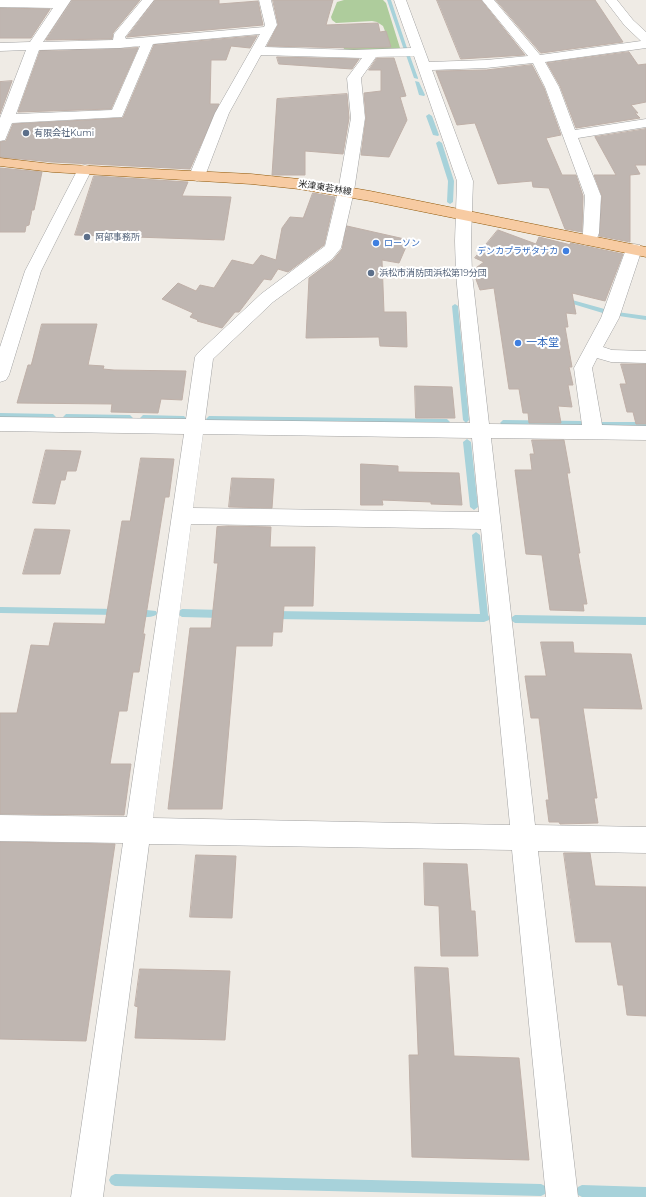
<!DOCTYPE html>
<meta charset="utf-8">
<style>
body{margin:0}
canvas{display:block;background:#efebe5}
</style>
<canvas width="646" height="1197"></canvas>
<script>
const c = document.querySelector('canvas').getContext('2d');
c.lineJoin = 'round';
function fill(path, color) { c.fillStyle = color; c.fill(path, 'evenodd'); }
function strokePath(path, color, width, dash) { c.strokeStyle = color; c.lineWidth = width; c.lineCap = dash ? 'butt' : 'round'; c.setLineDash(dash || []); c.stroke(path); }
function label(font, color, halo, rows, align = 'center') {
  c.font = font + ' Montserrat,"Noto Sans JP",sans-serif'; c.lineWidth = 4; c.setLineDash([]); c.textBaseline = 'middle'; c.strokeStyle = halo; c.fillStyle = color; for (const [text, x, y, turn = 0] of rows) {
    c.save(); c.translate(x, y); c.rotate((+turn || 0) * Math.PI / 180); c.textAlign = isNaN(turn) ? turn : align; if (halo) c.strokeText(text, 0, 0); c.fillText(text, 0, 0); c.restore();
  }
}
fill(new Path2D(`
 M383,0l3,3 14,45 -4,2 -49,1 -3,-2 -1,-3 42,-15 -2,-5 -6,-4 -5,-1 -36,2 -4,-3 -1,-3 6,-15 7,-2z`), '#aecc9c');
fill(new Path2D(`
 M387,0h4l17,51 -4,-1z
 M406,55l4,1 8,22v1l-4,-1z
 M415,81l4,1 6,13 -1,1 -5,-1z
 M429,114l3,2 7,19 -1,1 -5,-1 -7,-19z
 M439,141l3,2 12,38 -1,21 -3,2 -3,-2 1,-21 -12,-38z
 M565,298l43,12 1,2 -3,2 -43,-13 -1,-1z
 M455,304l3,2 11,114 -3,3 -3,-3 -11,-114z
 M617,312l29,4v4l-27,-4 -3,-2z
 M0,413l53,1 3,3 -3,3 -53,-1z
 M66,414l64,1 3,3 -3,3 -64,-1 -3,-3z
 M143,415l41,1 3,3 -3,3 -41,-1 -3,-3z
 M209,416l238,3 3,3 -3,3 -238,-3 -3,-3z
 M503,420l79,1 3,3 -3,3 -79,-1 -3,-3z
 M600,422h46v6h-46l-3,-3z
 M467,439l4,3 7,65 -4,3 -4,-3 -7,-65z
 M476,532l4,3 8,80 2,3 -1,2 -5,2 -211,-3 -3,-2 -1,-2 1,-2 3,-2 207,3 -8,-79z
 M0,607l117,2 3,1 1,2 -1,2 -3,1 -117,-2z
 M137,609l19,2 1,2 -1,2c-6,3 -16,3 -22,0l-1,-2 1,-2z
 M182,609l41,1 3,2 1,2 -1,2 -3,2 -41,-1 -3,-2 -1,-2 1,-2z
 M515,615l131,2v8l-131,-2 -3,-2 -1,-2 1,-2z
 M115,1174l426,10 4,2 2,4 -2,4 -4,2 -426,-10 -4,-2 -2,-4 2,-4z
 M582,1185l64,2v10h-64l-4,-2 -2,-4 2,-4z`), '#a7d2da');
const building = new Path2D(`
 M72,0h68l-27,33 -1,6 -66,1z
 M155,0h64v4l39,-3 5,24 -136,12z
 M273,0h60l-7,25 52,-2 2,9 6,-1 5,16 -37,1 -87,-2 11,-21z
 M437,0h44l44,55 -64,4z
 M496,0h99l28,42 -82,11z
 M0,8l50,1 -19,29h-31z
 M257,36l-7,12 -19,-2 -5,14h-15l-1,44h9l-29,65 -138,-7 -52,-5v-15l6,-1 7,-17 110,-6 31,-73z
 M138,48l-27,61 -93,3 22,-61z
 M629,52l9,13 8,-1v38l-15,3 7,8h-3l5,5 -64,10 -16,-42 -13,-23z
 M277,57l82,2 -7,10 -73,-5z
 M377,58h17l12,38 -6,1 7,23 -18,37 -28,-2 5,-37 -2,-25 17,-2v-21h-12z
 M532,65l12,23 17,47 -15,3 16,37h14l7,21 -1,36 -17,-3 -16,-41 -16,-1 -1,-6 -34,3 -23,-61 -18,2 -21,-54 50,-1z
 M12,81l-12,33v-32z
 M347,94l2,24 -6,36 -38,-3v24h-33l5,-76z
 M646,129v36h-11l5,9 -10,1v67l-31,-6 3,-40 -8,-21h22l-21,-38z
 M0,168l42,4 -8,38h-2l-3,15 -3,1 -1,6h-25z
 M94,176l94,6 -6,14 49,1 -7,43 -149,-5z
 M313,193l22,4 -11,48 -36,27 -10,-3 -7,11 -7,-1 -25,33h-4l-13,16 -25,-7 1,-1 -8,-3 3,-4 -31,-14 16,-16 18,8 4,-6 14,3 18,-28 21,5 8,-10 15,5 6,-32 8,-11 13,1z
 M347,226l62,14 -10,23 -17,-3 2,52h22l1,35 -27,-1 -1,-9 -73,1 3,-60 24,-18 9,-11z
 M498,230l38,14 3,-7 32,8 -1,-2 53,11 -18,47 -33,-8 4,21 -10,-1 2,14h-3l7,40h-3l4,18h-5l4,22 -14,-1 3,17h-32l-1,-10h-5l-4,-24h-10l-15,-101 -14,2 -6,-16 -1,-4 11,-8 -9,-4z
 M42,324h55l-9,41 16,1 -1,3 11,1 72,1 -4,29 -21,-1 -3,14 -47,-1 1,-8 -95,-1 11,-38h3z
 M621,364h25v60h-10l-3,-12h-6l-7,-28h6z
 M415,386l37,1 3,31h-39z
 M532,440h32l6,33h-3l13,80h-2l9,51h-4l1,7 -34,-1 -8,-55 -16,-1 -11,-84h17l-2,-16h4z
 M46,450l35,1 -5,20h-9l-2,9h-4l-6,24 -22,-1z
 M141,458l33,1 -5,38h-4l-22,137h2l-6,38h-6l-6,39h-8l-9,53h21l-7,51 -124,-1v-101h17l14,-68 18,1 5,-23 51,1 17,-103h8z
 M361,464l37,2v6l61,1 3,32 -31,-1v-2l-49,-2 1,5h-22z
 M232,478l42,1 -2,29 -43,-1z
 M228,526l43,1 -1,20h45l-2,59h-29l-2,26h-9l-1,14h-36l-14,163h-54l22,-181h21l7,-65h-4l3,-36z
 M35,529l35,1 -10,44h-37z
 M541,642h32l1,11 57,1 11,55 -59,-1 14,90h-3l4,25 -38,1 -1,-2h-10l-3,-22h3l-10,-82h-8l-6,-42h21z
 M0,842l115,2 -29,197 -86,-2z
 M564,853h26l5,33 51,1v129l-19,-1 -4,-30h-5l-7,-43h-35z
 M196,855l40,1 -4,62 -42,-1z
 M424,863l43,1 4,47h4l3,45h-37l-2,-50 -14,-1z
 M415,967l33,1 6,88 65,2 10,102 -117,-3 -3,-102h9z
 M140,969l90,2 -5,69 -90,-2 3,-31 -3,-1z`);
fill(building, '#bfb6b1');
strokePath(building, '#bfb0a8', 1);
const minor = new Path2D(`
 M0,0h71l-28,42 70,-2 1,-6 28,-34h12l-29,37 1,2 138,-12 1,-2 -6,-25h12l6,25 -12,22 89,3 57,-2 -17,-48h12l23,62 57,-2 42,-4 -46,-56h12l46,55 101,-14 -16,-15 -20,-26h12l16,20 13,12v16l-101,14 14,25 16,43 71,-11v8l-68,11 23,58 -2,37 -4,11 -6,1 -6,-1 -2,-4 2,-7 2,-37 -40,-109 -12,-24 -47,5 -54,2 41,111 -2,60 1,33 17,150 93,1 -8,-57 27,-50 25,-69 2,-4 6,-1 6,1 2,4 -23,69 -16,29 9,3 34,1v12l-35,-1 -14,-4 -5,10 10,57 44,1v14l-155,-2 44,387 111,2v26l-108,-2 40,346h-32l-34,-347 -363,-6 -46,353h-32l52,-354 -123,-2v-26l127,2 57,-383 -184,-3v-14l186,2 9,-62 3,-4 63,-59 64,-48 13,-55 13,-73 -4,-40 15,-20 -101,-3 -32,58 -24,63 -3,3 -5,2 -5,-2 -3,-3 26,-63 45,-79 -107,10 -31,73 -110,6 -7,17 -5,1v-23l26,-68 -26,1v-8l30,-1 23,-34 -53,-1zM140,46l-28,64 -96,4 23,-64 81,-2zM414,56l43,125 -2,60 1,33 14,149 -265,-3 8,-61 60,-57 59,-43 9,-11 13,-57 11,-73 -4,-40 15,-21zM203,434l269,4 7,74 -286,-4zM191,524l290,5 29,296 -357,-7z
 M85,165l5,1 2,3 -51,102 -32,104 -3,5 -6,2v-35l25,-76 53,-102 2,-3z`);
const major = new Path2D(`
 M0,158l52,6 199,10 48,5 71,12 276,56v10l-276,-56 -71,-12 -48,-5 -199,-12 -52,-6z`);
strokePath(minor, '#a2a2a2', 1);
strokePath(major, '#905808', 1);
fill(minor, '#fff');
fill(major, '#f7cba2');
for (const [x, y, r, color] of [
 [26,133,4,"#5c6f8a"],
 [87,237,4,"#5c6f8a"],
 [376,243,4,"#3f7fe0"],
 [566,251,4,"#3f7fe0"],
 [371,273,4,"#5c6f8a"],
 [518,343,4,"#3f7fe0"]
]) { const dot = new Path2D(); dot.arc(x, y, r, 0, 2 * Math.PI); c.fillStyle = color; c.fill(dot); strokePath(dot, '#fff', 1.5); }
label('9px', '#4e5e75', '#fff', [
 ["有限会社Kumi",34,133],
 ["阿部事務所",95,237],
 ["浜松市消防団浜松第19分団",379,273]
], 'left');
label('9px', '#1e1e1e', '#fff', [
 ["米津東若林線",325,188,9]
]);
label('9px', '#366cbe', '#fff', [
 ["ローソン",384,243],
 ["デンカプラザタナカ",558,251,"right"]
], 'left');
label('11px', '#366cbe', '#fff', [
 ["一本堂",526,343]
], 'left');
</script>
